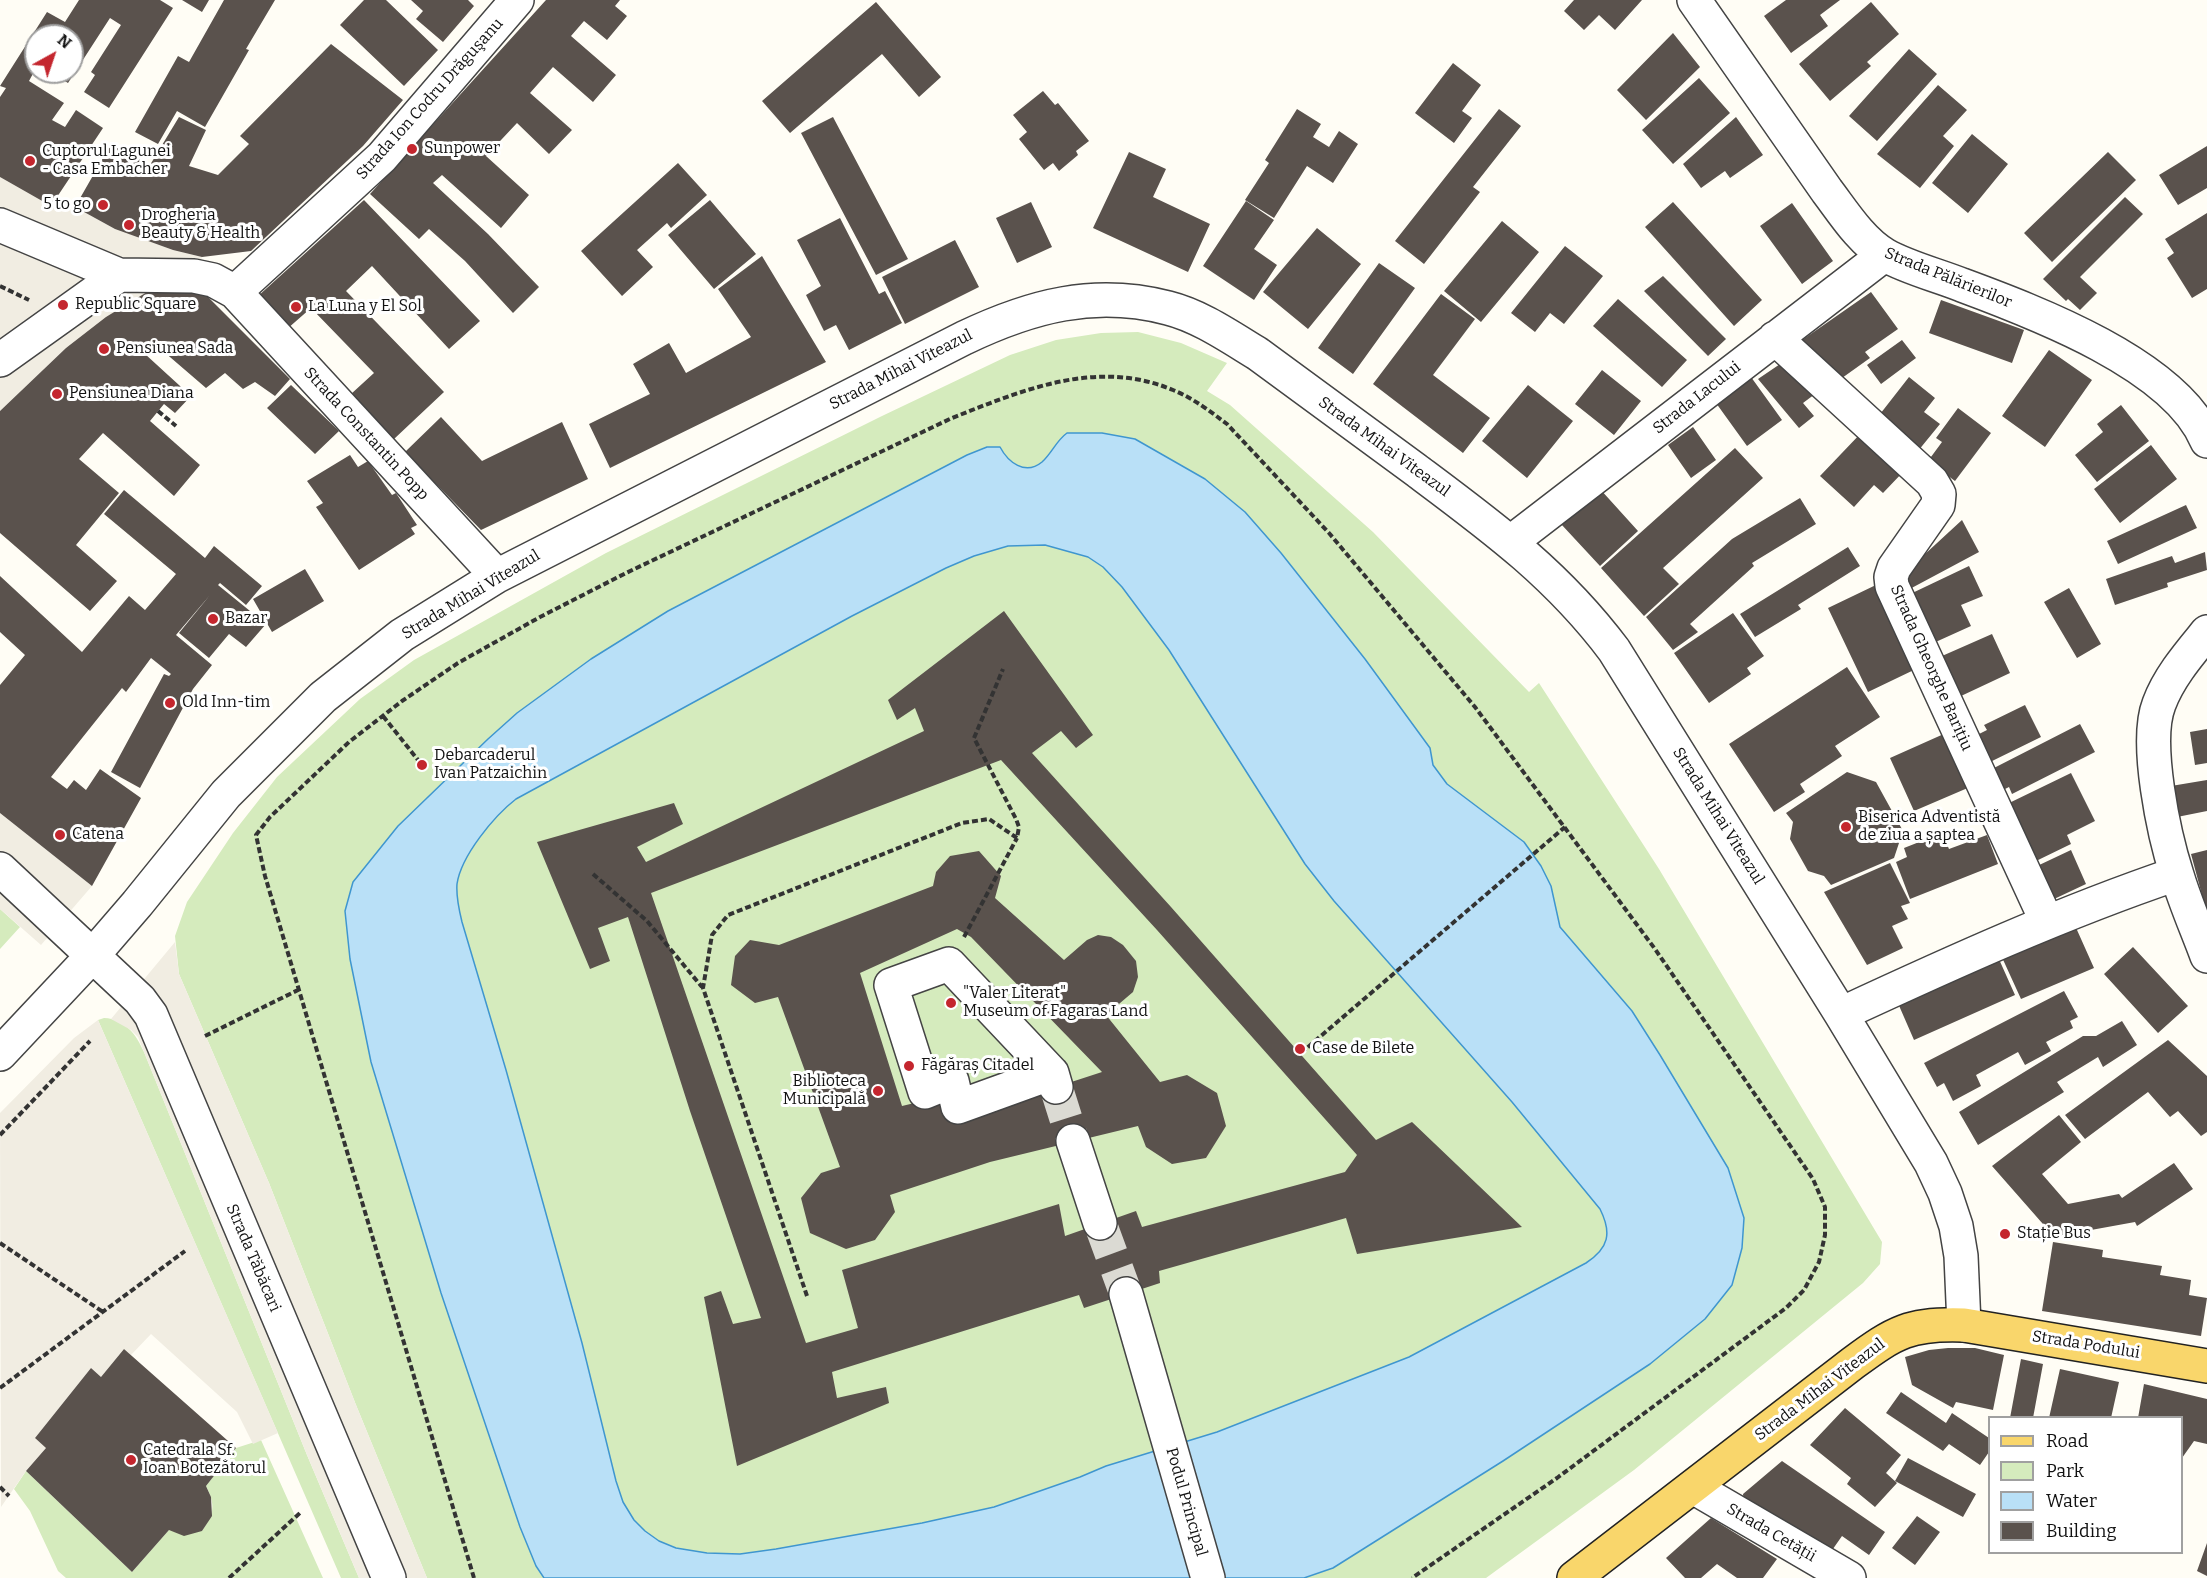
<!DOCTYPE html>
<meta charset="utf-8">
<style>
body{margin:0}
#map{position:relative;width:2207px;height:1578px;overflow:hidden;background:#fffdf5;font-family:Bitter,serif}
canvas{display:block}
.legend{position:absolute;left:1988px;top:1416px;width:195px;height:138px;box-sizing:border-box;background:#fff;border:2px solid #a0a0a0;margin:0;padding:8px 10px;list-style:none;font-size:18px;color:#111}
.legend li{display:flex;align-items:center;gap:12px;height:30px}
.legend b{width:30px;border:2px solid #a0a0a0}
.north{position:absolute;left:24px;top:24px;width:60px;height:60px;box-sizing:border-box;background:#fff;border:2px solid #a0a0a0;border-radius:50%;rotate:40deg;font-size:16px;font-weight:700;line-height:24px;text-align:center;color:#111}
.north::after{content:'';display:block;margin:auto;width:21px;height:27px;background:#c4262e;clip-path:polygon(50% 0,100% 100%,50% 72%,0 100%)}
</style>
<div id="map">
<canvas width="2207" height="1578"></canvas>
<ul class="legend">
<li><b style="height:8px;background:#f9d66b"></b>Road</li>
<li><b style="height:16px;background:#d5ebbd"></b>Park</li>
<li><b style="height:16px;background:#b9e0f7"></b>Water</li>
<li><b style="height:16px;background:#5a524d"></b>Building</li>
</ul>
<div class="north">N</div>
</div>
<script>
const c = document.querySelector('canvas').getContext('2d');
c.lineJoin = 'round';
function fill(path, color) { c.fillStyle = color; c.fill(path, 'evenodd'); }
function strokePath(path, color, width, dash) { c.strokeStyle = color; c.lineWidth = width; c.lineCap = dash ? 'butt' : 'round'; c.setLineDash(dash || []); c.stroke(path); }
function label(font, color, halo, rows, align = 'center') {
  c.font = font + ' Bitter,serif'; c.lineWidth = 6; c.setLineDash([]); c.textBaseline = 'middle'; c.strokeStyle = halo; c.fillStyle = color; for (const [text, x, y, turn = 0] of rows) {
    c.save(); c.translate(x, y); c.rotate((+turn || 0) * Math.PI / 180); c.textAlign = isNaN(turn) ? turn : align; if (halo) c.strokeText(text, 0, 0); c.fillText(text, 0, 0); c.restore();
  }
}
fill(new Path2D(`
 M1138,332l43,11 46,20 -20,28 23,14 143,127 156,160 10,-9 120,186 223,373 -2,22 -17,19 -229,187 -148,108h-1059l-71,-173 -87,-222 -90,-209 -4,-38 12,-34 46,-69 44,-56 83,-78 54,-39 192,-107 276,-137 128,-61 46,-15 45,-7z
 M0,909l20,18 -20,22z
 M104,1018c21,1 32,16 40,34l163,403 52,123h-18l-243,-558z
 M261,1440l62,138h-257l-8,-7 -28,-60 -16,-22 12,-18 106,101 37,-42 33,1c12,-18 14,-25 4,-45l30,-38z`), '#d5ebbd');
fill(new Path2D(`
 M0,177l51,29 4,-6 20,7 40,22 58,21 29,7 -6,28 -130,63 -66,63z
 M0,813l92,73 -51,59 -41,-36z
 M175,942l4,32 90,209 87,222 71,173h-68l-52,-123 -163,-403 -6,-15 -7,-7 -20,-11z
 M98,1020l180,413 -25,11 -16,-32 -86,-78 -20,21 -7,-6 -23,28 -10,-9 -56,70 11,10 -20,23 -25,36 -1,-394 74,-75z`), '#f1ede2');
const water = new Path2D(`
 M1067,433h35l33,6 70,40 40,33 36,41 84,106 65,89 3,17 14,19 77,58 17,24 10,20 9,41 72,84 28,44 68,113 16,50 -2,30 -10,37 -27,34 -55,45 -147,97 -170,107 -29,10h-760l-8,-12 -16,-39 -79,-234 -70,-231 -21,-103 -5,-48 8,-29 45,-56 90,-87 29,-26 74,-54 77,-48 299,-156 20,-8h13c8,15 25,29 42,15 10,-9 14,-21 25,-29zM1045,545l43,12 15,10 19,20 47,63 136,214 29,37 178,201 88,107c12,24 9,39 -14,54l-177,94 -192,75 -111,34 -26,11 -86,30 -72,16 -146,26 -36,5 -33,-1 -31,-5 -17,-7 -14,-10 -11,-11 -11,-18 -7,-21 -34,-138 -76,-273 -44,-148c-3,-12 -6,-25 -5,-38 4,-28 37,-68 59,-85l336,-183 94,-48 28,-12 34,-10z`);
fill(water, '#b9e0f7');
strokePath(water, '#3f96cf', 1.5);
fill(new Path2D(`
 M79,0h81l13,8 -64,100 -25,-16 11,-17 -4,-3 30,-47 -11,-7 -42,65 -18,-11h22v-36h-36v32l-7,13 35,22 -12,17 13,7 11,-17 27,18 -52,78 -51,-29v-80l6,-9 -6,-2 47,-74 18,10z
 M182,0h27l-7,12z
 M224,0h51l-29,49 3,1 -44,77 -28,-16 -19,33 -23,-12 43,-76 11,6z
 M364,0h22l52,50 -34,36 -64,-61z
 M411,0h57l6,6 -31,36 -27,-23 7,-8z
 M546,0h74l-5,6 12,10 -20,24 -23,-19 -13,15 45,39 -23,27 -40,-35 -23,26 42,37 -23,24 -32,-31 -31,33 43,39 -28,33 -59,-53 -9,8 55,51 51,53 -26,26 -48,-52 -36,-32 -10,10 -49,-45z
 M1574,0h68l-27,30 -16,-15 -15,15 -20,-19z
 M1786,0h54l-20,15 8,11 -37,27 -27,-37z
 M876,2l65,75 -22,20 -37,-43 -92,79 -28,-32z
 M1871,2l28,32 -32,28 4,4 -41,35 -31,-37z
 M1673,33l27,34 -54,53 -29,-30z
 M331,44l72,56 -40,46 -112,105 -49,6 -29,-7 -58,-21 -40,-22 36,-63 39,21 29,-48 27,13 -17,36 29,9 31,-31 -9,-8z
 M1909,49l28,25 -60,67 -28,-25z
 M1453,63l28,22 -19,26 10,7 -18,25 -39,-30z
 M1699,78l31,35 -57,51 -31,-34z
 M1938,85l29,25 -24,26 11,10 -34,42 -43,-34z
 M1043,91l12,14 3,-2 31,38 -13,10 2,4 -19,16 -6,-8 -9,7 -25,-31 8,-7 -14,-17z
 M1297,109l24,15 -8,13 16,10 10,-16 19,13 -25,39 -26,-17 -33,52 -29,-18 24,-37 -4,-3z
 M1499,109l22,17 -48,61 7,5 -56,72 -29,-23z
 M833,117l75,142 -32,16 -75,-142z
 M1736,117l27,38 -33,23 -5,-7 -24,17 -18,-24z
 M1972,134l36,30 -40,49 -36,-30z
 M2207,146v42l-29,17 -19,-30z
 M1129,152l37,17 -13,28 57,27 -22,48 -95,-44z
 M2108,152l28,28 -84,82 -28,-29z
 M678,163l29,32 -36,33 -4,-5 -30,27 16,17 -31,29 -41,-45z
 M2125,197l18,17 -63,63 17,16 -17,17 -12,-11 -2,2 -23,-22z
 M364,200l116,121 -31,28 -77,-83 -26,25 98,101 -50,47 -43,-45 23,-21 -63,-65 -24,21 -30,-32z
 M710,200l46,54 -42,35 -46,-54z
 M1246,201l28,19 -20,29 23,16 -23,35 -51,-34z
 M1031,202l21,45 -35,16 -21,-45z
 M1673,202l89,98 -28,26 -89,-99z
 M1792,203l41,58 -31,23 -42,-58z
 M2207,213v76l-15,9 -25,-40 7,-5 -9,-14z
 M840,218l39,76 6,-3 17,32 -53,27 -13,-25 -12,6 -18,-36 15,-9 -24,-46z
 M1502,221l37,31 -58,70 -37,-31z
 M1317,228l44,36 -53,65 -45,-37z
 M955,240l24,47 -74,37 -23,-47z
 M1565,246l38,30 -39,48 -14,-11 -15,19 -24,-19z
 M762,256l64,106 -216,106 -21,-44 61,-30 -17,-30 36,-21 17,30 65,-36 -33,-48z
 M1379,263l36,25 -62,86 -35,-26z
 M1663,276l63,63 -18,17 -64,-65z
 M196,285l94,94 -15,17 -20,-14 -12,7 -18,-16 -19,15 -50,-43 -11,9 46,42 -16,17 -11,-9 -14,17 50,44 -26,31 -71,-63 -24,26 40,34 -43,52 41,36 -27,30 -90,-78v-122l66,-63 40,-31 41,-25z
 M1871,292l27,37 -33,23 5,6 -35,25 -40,-38z
 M1441,294l34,25 -42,56 57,43 -27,35 -90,-69z
 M1618,299l69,61 -25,27 -69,-61z
 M1941,300l83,30 -12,33 -83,-30z
 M1902,340l14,18 -35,26 -14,-19z
 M2049,350l43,30 -47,67 -43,-31z
 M1786,360l29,34 -12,9 11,13 -15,12 -41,-49z
 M1602,370l39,31 -27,34 -39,-31z
 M1751,377l31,43 -35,26 -31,-43z
 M1909,377l26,21 -11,14 16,12 -22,27 -41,-33z
 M291,385l48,46 -24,23 -48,-46z
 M1528,385l45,36 -46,57 -45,-37z
 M2121,405l28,36 -52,41 -22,-27 28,-23 -6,-8z
 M1958,408l33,25 -36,48 -27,-20 14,-19 -6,-4z
 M441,417l41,44 80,-39 26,57 -107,51 -76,-78z
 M1693,427l23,33 -25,18 -23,-33z
 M1862,432l42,39 -21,22 -9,-8 -20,22 -34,-31z
 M2151,445l26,34 -57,44 -26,-34z
 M1735,448l28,30 -100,90 16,16 -35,32 -43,-48z
 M350,455l8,12 10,-6 24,34 4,-2 21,32 -6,3 4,6 -56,36 -43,-63 7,-4 -16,-22z
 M1600,489l38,42 -38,35 -39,-42z
 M124,490l81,68 9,-12 48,40 -16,19 -26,-22 -2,2 48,39 -20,23 -17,-13 -20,24 -30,-25 31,-38 -34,40 36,30 -19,24 -53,99 -29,-16 53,-98 5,2 2,-2 -20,-16 -25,34 -4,-4 -71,89 16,12 7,-9 12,10 14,-21 41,29 -49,88 -92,-73v-128l25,-30 -25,-23v-56l82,76 47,-56 16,14 31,-36 -72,-60z
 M1800,498l16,26 -64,39 2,3 -64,58 8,8 -25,18 -27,-33 86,-78z
 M2186,505l11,23 -79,36 -11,-23z
 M1962,520l17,32 -73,39 -7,-13z
 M1848,547l12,19 -62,39 3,4 -46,28 -15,-23z
 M2205,552l2,18 -40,13 1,4 -53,18 -9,-26 66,-23 3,7z
 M1969,566l14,30 -22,9 10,21 -42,19 -23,-49z
 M305,569l19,32 -52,31 -19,-33z
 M1878,584l40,84 -50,24 -40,-84z
 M2069,588l32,56 -24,14 -33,-56z
 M1004,611l89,124 -17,13 -15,-17 -29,22 139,154 205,233 36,-18 110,105 -165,27 -11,-36 -187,53 1,12 -76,25 -5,-13 -247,77 5,26 49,-11 3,16 -152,63 -33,-169 17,-6 12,33 28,-6 -71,-207 -62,-194 -30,11 12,33 -20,8 -53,-127 137,-39 9,21 -46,23 9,15 278,-131 -9,-23 -18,12 -9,-20zM1001,760l156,170 200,225 -12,17 -203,55 -6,-16 -71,25 -6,-32 -217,66 16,58 -52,15 -155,-450z
 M1733,613l31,43 -17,12 4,6 -42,29 -35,-50z
 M1992,634l18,39 -49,23 -19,-40z
 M1847,667l33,50 -45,29 7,10 -42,28 5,8 -31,20 -45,-68z
 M2025,705l16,32 -55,27 -13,-27 14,-7 -3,-5z
 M2080,724l15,28 -83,42 -3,-7 -6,3 -11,-21z
 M2207,729v34l-12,2 -5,-33z
 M1946,733l24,54 -56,24 -24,-53z
 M1847,772l29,10 27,49 -9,27 -63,27 -7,-9 -16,-5 -18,-32 3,-17 -7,-9z
 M2071,773l24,48 -28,14 4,9 -37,18 -29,-57z
 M2207,780v31l-30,6 -6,-31z
 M1942,833l7,16 38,-14 11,29 -88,35 -14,-37 11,-5 -3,-9z
 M2071,850l15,34 -34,16 -17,-33z
 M2207,850v60h-1l-15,-56z
 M979,851l22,25 -6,22 69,62 23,-20 11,-5 13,2 12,8 13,16 2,16 -5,15 -27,23 54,67 27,-7 30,18 9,33 -20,32 -34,6 -26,-17 -8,-21 -148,36 -100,33 5,17 -20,28 -29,9 -36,-16 -9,-35 20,-25 19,-6 -62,-170 -23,6 -24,-18 4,-29 15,-16 29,5 154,-59 3,-14 14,-16zM957,929l14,8 131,135 -46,15 -112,9 -42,10 -42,-133z
 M1890,863l20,40 -9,3 7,13 -16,7 11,22 -36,17 -43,-73z
 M2073,921l21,47 -73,31 -21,-46z
 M2133,947l55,59 -30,27 -54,-59z
 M1998,957l17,38 -101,45 -17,-39z
 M2064,991l14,26 -8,4 3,7 -27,14 5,9 -26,14 -7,-13 -42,23 5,11 -28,15 -9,-18 -7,4 -13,-24z
 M2122,1021l15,24 -34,22 -5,-10 -41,25 7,10 -86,53 -19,-33 124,-76h13z
 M2168,1040l39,36v56l-6,4 -23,-25 -8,6 -22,-25 -63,47 -20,-24z
 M2059,1115l22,27 -39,32 26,30 51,-10 3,4 52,-35 19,26 -56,37 -2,-4 -66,12 -12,6 -65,-74z
 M2053,1242l50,8 -1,7 60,9 -2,9 31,5 -2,15 18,3 -6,38 -159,-25z
 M1948,1348h27l29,7 -11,55 -37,-8 -3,6 -41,-23 -7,-28 24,-7z
 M124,1349l112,99 -30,38 5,11 1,19 -10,15 -18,5 -15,-6 -37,42 -106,-101 20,-23 -11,-10 56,-70 10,9z
 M2021,1359l22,5 -10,54h-23z
 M2060,1369l59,13 -8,36h-62z
 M2144,1384l63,15v45l-13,-3 -12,17v-40h-44z
 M1901,1392l45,31 6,-10 37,25v14l-9,13 -31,-21 -6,7 -57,-38z
 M1845,1408l56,47 -15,18 11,10 -22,24 -28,-23 4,-6 -41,-33z
 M1908,1458l68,36 -13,23 -68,-36z
 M1782,1461l103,71 -16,23 -27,-19 -14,20 -84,-54 -1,-8z
 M1917,1516l23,16 -25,33 -23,-17z
 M1711,1518l66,41 -14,19h-26l-20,-14 -16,14h-16l-19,-20z
 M2207,1543v33l-10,-5z`), '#5a524d');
strokePath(new Path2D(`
 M1056,1087l17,54
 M1100,1223l26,71`), '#dbdad3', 33, [33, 16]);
const minor = new Path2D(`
 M1694,0l133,191c16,21 34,50 58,64 23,13 52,20 77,30 73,27 214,80 245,156
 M0,225l119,50 75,1 19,4 22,12 262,284
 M235,292l147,-135 135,-157
 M1775,338l157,144 7,12 -1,11 -44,63 -3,9 1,9 155,336
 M0,360l119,-85
 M1511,542l373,-287
 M2207,632c-18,22 -38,45 -48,72 -15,38 5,131 18,171 8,27 20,54 30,81
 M0,869l140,131 11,15 238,563
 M1841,1014c110,-51 220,-101 335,-140
 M0,1054l93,-99 44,-51 89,-110 97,-97 79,-62 95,-59 467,-238c67,-32 130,-49 204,-30 32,8 62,29 90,46 53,39 105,77 158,116 75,56 141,104 198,180l227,364 90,149 14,30 11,33 5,30 3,69
 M1052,1073l-94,34 -6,-26 -27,11 -34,-107 58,-21 103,109 4,14
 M1073,1141l27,82
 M1126,1294l82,284
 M1693,1487l156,91`);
const major = new Path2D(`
 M1574,1578l279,-215c42,-31 57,-40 111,-38l243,41`);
strokePath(minor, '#444', 36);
strokePath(major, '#222', 36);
strokePath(new Path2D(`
 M0,286l29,14
 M158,411l18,15
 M383,716l39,49
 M593,874l54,47 55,66
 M964,937l53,-99
 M205,1036l95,-47
 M1301,1053l264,-226
 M0,1135l90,-94
 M0,1243l103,69
 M807,1296l-104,-308 9,-53 16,-20 234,-92 27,-4 28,19 2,-11 -3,-8 -42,-81 29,-69
 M0,1388l185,-137
 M0,1487l9,9
 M229,1578l72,-66
 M474,1578l-209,-702 -9,-41 14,-18 79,-75 53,-41 56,-38 82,-46 86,-44 326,-155c71,-28 145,-60 221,-28 20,8 38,22 54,34l102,109 146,174 180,242 158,230 12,28v28l-6,27 -15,28 -18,18 -229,170 -145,100`), '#333', 4, [6, 3]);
strokePath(minor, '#fff', 33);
strokePath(major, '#f9d66b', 33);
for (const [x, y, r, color] of [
 [412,149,6,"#c4262e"],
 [30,161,6,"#c4262e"],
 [103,205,6,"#c4262e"],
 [129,225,6,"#c4262e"],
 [63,305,6,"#c4262e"],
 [296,307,6,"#c4262e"],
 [104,349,6,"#c4262e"],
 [57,394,6,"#c4262e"],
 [213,619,6,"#c4262e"],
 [170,703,6,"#c4262e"],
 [422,765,6,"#c4262e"],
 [1846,827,6,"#c4262e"],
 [60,835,6,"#c4262e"],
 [951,1003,6,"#c4262e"],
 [1300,1049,6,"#c4262e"],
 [909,1066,6,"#c4262e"],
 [878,1091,6,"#c4262e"],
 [2005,1234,6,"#c4262e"],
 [131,1460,6,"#c4262e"]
]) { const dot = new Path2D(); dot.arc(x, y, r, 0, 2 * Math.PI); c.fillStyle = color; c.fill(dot); strokePath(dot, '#fff', 2); }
label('16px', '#111', '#fff', [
 ["Strada Ion Codru Drăguşanu",430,99,-48],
 ["Strada Pălărierilor",1948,278,22],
 ["Strada Mihai Viteazul",901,370,-27],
 ["Strada Lacului",1697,398,-38],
 ["Strada Constantin Popp",366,434,47],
 ["Strada Mihai Viteazul",1384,447,36],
 ["Strada Mihai Viteazul",471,595,-31],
 ["Strada Gheorghe Barițiu",1931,668,66],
 ["Strada Mihai Viteazul",1718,816,58],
 ["Strada Tăbăcari",253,1258,67],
 ["Strada Podului",2086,1345,9],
 ["Strada Mihai Viteazul",1820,1390,-37],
 ["Podul Principal",1186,1502,74],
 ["Strada Cetății",1771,1533,30]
]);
label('16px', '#111', '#fff', [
 ["Sunpower",424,149],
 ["Cuptorul Lagunei",42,152],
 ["- Casa Embacher",42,170],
 ["5 to go",91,205,"right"],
 ["Drogheria",141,216],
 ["Beauty & Health",141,234],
 ["Republic Square",75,305],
 ["La Luna y El Sol",308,307],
 ["Pensiunea Sada",116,349],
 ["Pensiunea Diana",69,394],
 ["Bazar",225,619],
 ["Old Inn-tim",182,703],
 ["Debarcaderul",434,756],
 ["Ivan Patzaichin",434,774],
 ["Biserica Adventistă",1858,818],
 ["de ziua a șaptea",1858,836],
 ["Catena",72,835],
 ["\"Valer Literat\"",963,994],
 ["Museum of Fagaras Land",963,1012],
 ["Case de Bilete",1312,1049],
 ["Făgăraș Citadel",921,1066],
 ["Biblioteca",866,1082,"right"],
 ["Municipală",866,1100,"right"],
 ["Stație Bus",2017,1234],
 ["Catedrala Sf.",143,1451],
 ["Ioan Botezătorul",143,1469]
], 'left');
</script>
